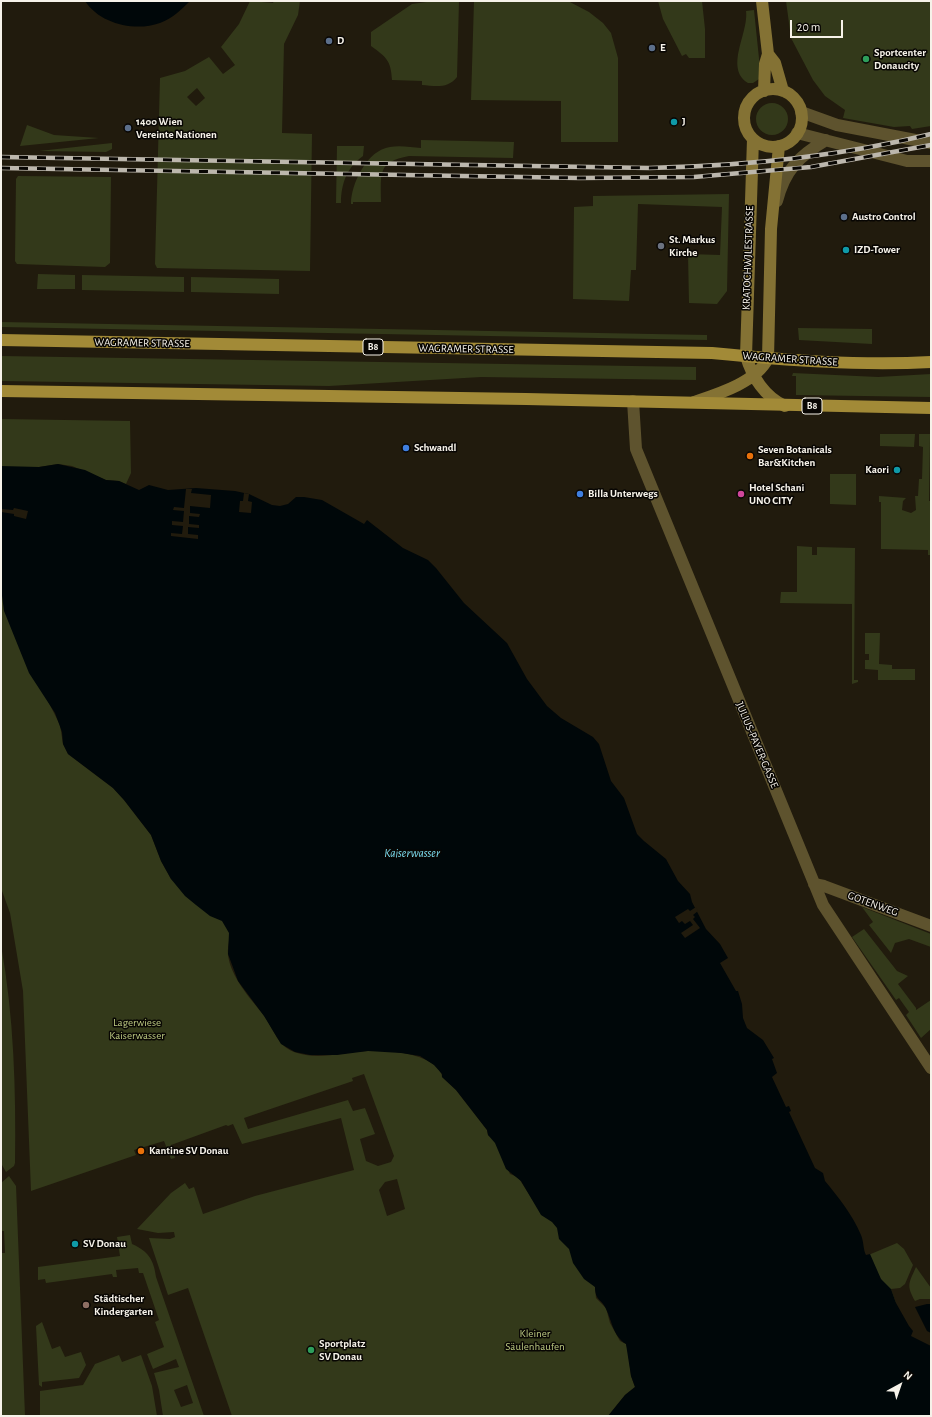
<!DOCTYPE html>
<meta charset="utf-8">
<style>
body{margin:0}
#map{position:relative;width:932px;height:1417px;overflow:hidden;background:#211b0d;font-family:"Alegreya Sans",sans-serif}
canvas{display:block}
.frame{position:absolute;inset:0;border:2px solid #f6f2e9;pointer-events:none}
.north{position:absolute;left:880px;top:1365px;width:40px;height:40px;-webkit-text-stroke:3px #080603;paint-order:stroke;rotate:40deg;font-size:11px;font-weight:700;line-height:16px;text-align:center;color:#f6f2e9}
.north::after{content:'';display:block;margin:auto;width:14px;height:18px;background:#f6f2e9;clip-path:polygon(50% 0,100% 100%,50% 72%,0 100%)}
.scale{position:absolute;left:790px;top:20px;width:53px;height:18px;box-sizing:border-box;border:2px solid #f6f2e9;border-top:0;padding-left:5px;font-size:12px;line-height:14px;white-space:nowrap;color:#f6f2e9;-webkit-text-stroke:3px #080603;paint-order:stroke}
</style>
<div id="map">
<canvas width="932" height="1417"></canvas>
<div class="frame"></div>
<div class="north">N</div>
<div class="scale">20 m</div>
</div>
<script>
const c = document.querySelector('canvas').getContext('2d');
c.lineJoin = 'round';
function fill(path, color) { c.fillStyle = color; c.fill(path, 'evenodd'); }
function strokePath(path, color, width, dash) { c.strokeStyle = color; c.lineWidth = width; c.lineCap = dash ? 'butt' : 'round'; c.setLineDash(dash || []); c.stroke(path); }
function label(font, color, halo, rows, align = 'center') {
  c.font = font + ' "Alegreya Sans",sans-serif'; c.lineWidth = 3; c.setLineDash([]); c.textBaseline = 'middle'; c.strokeStyle = halo; c.fillStyle = color; for (const [text, x, y, turn = 0] of rows) {
    c.save(); c.translate(x, y); c.rotate((+turn || 0) * Math.PI / 180); c.textAlign = isNaN(turn) ? turn : align; if (halo) c.strokeText(text, 0, 0); c.fillText(text, 0, 0); c.restore();
  }
}
fill(new Path2D(`
 M250,1l23,2 1,-2h26l-2,14 -14,29 -2,89 30,1 -2,137 -153,-3 -2,-4 5,-186 25,-7 24,-14 14,17 12,-9 -14,-18 18,-23zM197,88l8,10 -9,8 -9,-9z
 M434,1h25l-2,76c-9,12 -22,9 -35,8v-4l-30,-1c-1,-20 -6,-23 -21,-34v-14l41,-28z
 M474,1h94l21,11 14,11 8,10 7,25v84h-57v-41l-90,-1z
 M658,1h44l3,28v29h-16l-3,-4 -4,2 -19,-37z
 M786,1h145v125l-19,3 -2,-3 -16,1 -51,-9 2,-8 -20,-14 -12,-16 -22,-42z
 M754,10l6,58 -1,11 -6,4h-5c-24,-15 1,-50 -2,-72z
 M756 119a16 16 0 1 1 32 0a16 16 0 1 1-32 0Z
 M27,125l27,10 45,3 -79,8z
 M421,140l93,2 -1,16 -104,-2c-32,6 -28,17 -28,46h-28v2h-2c0,-20 16,-54 39,-57 9,-2 21,0 31,1z
 M112,143v6l-6,3 -67,-1z
 M337,146h27l-1,10c-16,11 -22,28 -22,47h-5z
 M18,176l93,1 -1,86 -5,4 -88,-3 -2,-3 1,-82z
 M729,194l-2,97 -10,13 -28,-1 -1,-49 32,1 2,-48 -84,-3 -2,66h-5l-2,31 -56,-2 1,-92 19,-1v-10z
 M38,274l37,1v14h-38z
 M82,275l102,2v15l-102,-2z
 M191,277l88,2v15l-88,-2z
 M1,322l706,13v5l-706,-13z
 M798,328l74,1v15l-73,-4z
 M1,356l695,11v13l-215,-3 -152,9 -328,-5z
 M793,373l85,4 53,-3v23l-135,-2v-19h-4z
 M1,419l129,2 1,52 -5,11 -7,-3 -13,-1 -34,-14 -14,-2 -19,3 7,230 14,28 3,19 5,10 45,34 11,12 27,35 10,26 10,18 62,40c-1,11 -6,26 -5,36 3,22 21,42 34,58 11,13 14,32 32,39 24,9 49,0 73,-1 21,-1 46,1 65,12 4,3 10,9 10,14l14,13 31,40 1,5 6,4 16,35 8,3 14,22h8l55,88 1,11 10,10 4,15 10,18 6,3 2,7 3,25 4,11 -10,8 -17,21h-376l-44,-128 -20,7 -19,-57 21,1 5,-2 -1,-5 -16,1 -21,-4 34,-36 14,-10 4,6 5,-2 9,27 52,-18 99,-26 -13,-52 -99,26 -9,-20 -5,2 -2,-1 -55,20 4,13 -4,1 -7,-18 -30,9 2,5 -105,36 -8,-200 -13,-78 -9,-25zM364,1074l30,82 -3,6 -13,4 -12,-5 -6,-22 15,-5 -10,-26 -12,3 -5,-11 -100,29 -4,-11 109,-37 -1,-3zM397,1179l8,30 -18,7 -8,-26 6,-8z
 M880,434h35l-1,13 -34,-1z
 M919,434h11l-1,67h2v54h-3v-5l-47,-1v-47h-2v-6l27,2 -3,3 -1,9 9,3 5,-3 -1,-14h3l1,-17h3l1,-32 -4,-1z
 M830,474h26v31l-26,-1z
 M797,546l15,1v8h5v-8l38,1 -1,132h4v2l-6,2v-80l-72,-1 1,-11h16z
 M865,633h15l-1,31 13,1v4h23v11h-37v-10l-13,-1v-9h4v-6h-4z
 M862,907l69,27v13l-22,-8 -14,4 -4,10 -22,-28 4,-3z
 M864,929l33,42 11,5 -10,8 18,24v2l15,-10v29l-10,9 -15,-23 3,-3 -10,-14 -3,2 -44,-63z
 M1,945c13,72 15,145 14,218l-1,3 -8,6 -4,-7 -1,-16z
 M9,1176l7,10 9,230h-24v-163h4l-1,-22h-3v-48z
 M130,1235l2,9c16,7 22,16 24,33l48,139h-41l-4,-26 -5,-17 25,-6 -3,-8 -23,10 -6,-15 17,-7 -9,-25 4,-2 -16,-47h-4l-1,-5 -22,2 1,7h-4l-1,-3 -66,9 -1,-4 -7,1v-13l82,-11 -3,-19zM187,1385l6,18 -12,4 -7,-17z
 M897,1243l7,6 9,16 -8,19 -5,4 -9,1 5,14 -30,-47z
 M916,1267l15,21v11h-11l-5,2c-9,-16 -6,-18 1,-34z
 M42,1322l10,27 8,-3 5,11 16,-5 5,13 -7,13 -37,4v5l-3,-2 -3,-59z
 M119,1355l3,7 19,-7 11,31 5,30h-117v-25l43,-6 12,-21z`), '#33391a');
fill(new Path2D(`
 M85,1h105c-9,9 -17,17 -30,22 -25,9 -60,1 -75,-22z
 M58,464l27,6 21,10 13,1 20,9 10,-5 19,5 28,-2 39,3 14,3 23,11 8,1 8,-2 8,-7h8l18,3 42,24 3,-4 36,28 25,12 8,8 28,35 43,40 20,36 20,27 14,12 32,19 6,7 12,37 13,17 13,36 7,7 22,18 12,22 12,13 2,8 14,27 14,15 8,14 -8,5 16,28h2l4,13 1,14 4,10 16,12 11,18 -2,1 5,14 -5,4 14,30 3,-1 2,5 -2,1 26,56 8,5 2,8c14,17 27,33 36,54 3,7 2,15 5,20l4,-1 11,25 10,10 5,14 13,23 4,5 -2,5 20,10v70h-323l17,-21 10,-8 -4,-11 -5,-32c-13,-8 -14,-23 -20,-35 -4,-10 -11,-8 -11,-22l-11,-8 -11,-16 -4,-14 -10,-10 -2,-11 -5,-6 -11,-7 -20,-34 -15,-12 -11,-26 -7,-8 -1,-5 -31,-40 -14,-13v-3l-8,-9 -14,-9 -19,-3 -33,-2 -31,4h-27l-15,-3 -14,-8 -17,-28 -26,-35 -10,-27 1,-21 -7,-12 -12,-5 -14,-11 -11,-9 -14,-17 -10,-18 -10,-26 -27,-35 -11,-12 -45,-34 -5,-10 -1,-12 -7,-19 -26,-40 -25,-62 -3,-23v-122l38,1z
 M927,1304h4v29l-4,-2 -12,-24z`), '#000709');
fill(new Path2D(`
 M186,489h6l-1,4 20,2 -1,13 -20,-2v7l10,1 -1,3 -10,-1v8l10,1v3l-11,-1v7l10,1v4l-27,-3v-3l11,1 1,-8 -11,-1v-4l11,1 1,-11 -11,-1 1,-3 10,1z
 M244,493l5,1 -1,7 4,1 -1,11 -12,-1 1,-11h3z
 M14,508l14,3 -2,8 -12,-3v-2l-13,-2v-3l12,1z
 M696,907l2,4 -5,4 2,2 -2,2 7,9 -15,10 -4,-5 12,-8 -3,-4 -5,3 -3,-3 -3,2 -4,-6 13,-8 2,2z`), '#211b0d');
strokePath(new Path2D(`
 M801,112l36,13 94,18
 M797,133l110,28h24
 M777,201c8,-31 22,-45 49,-61
 M633,401l3,48 187,456 108,163
 M814,884l10,2 107,40`), '#5e532e', 12);
strokePath(new Path2D(`
 M762,1l6,53 -3,10 -1,27
 M768,54l7,9 8,28
 M744 118a29 29 0 1 1 58 0a29 29 0 1 1-58 0Z
 M753,139l-7,217c6,21 19,41 39,50
 M694,402c24,-8 63,-20 74,-44l3,-129 8,-83`), '#847234', 12);
strokePath(new Path2D(`
 M1,340l711,13c73,7 146,13 219,9
 M1,391l525,8 405,9`), '#a28a37', 12);
const rail = new Path2D(`
 M1,157l648,11c95,-2 189,-11 282,-34
 M1,168l578,10 115,-1 117,-10 120,-22`);
strokePath(rail, '#bcb7ad', 4.5);
strokePath(rail, '#080603', 3, [9]);
for (const [x, y, r, color] of [
 [329,41,4,"#5c6f8a"],
 [652,48,4,"#5c6f8a"],
 [866,59,4,"#2e9e5b"],
 [674,122,4,"#0f9aa8"],
 [128,128,4,"#5c6f8a"],
 [844,217,4,"#5c6f8a"],
 [661,246,4,"#6b7280"],
 [846,250,4,"#0f9aa8"],
 [406,448,4,"#3f7fe0"],
 [750,456,4,"#e8710a"],
 [897,470,4,"#0f9aa8"],
 [580,494,4,"#3f7fe0"],
 [741,494,4,"#d1479c"],
 [141,1151,4,"#e8710a"],
 [75,1244,4,"#0f9aa8"],
 [86,1305,4,"#8d6e63"],
 [311,1350,4,"#2e9e5b"]
]) { const dot = new Path2D(); dot.arc(x, y, r, 0, 2 * Math.PI); c.fillStyle = color; c.fill(dot); strokePath(dot, '#080603', 1.5); }
for (const [x, y, w] of [
 [373,347,20],
 [812,406,20]
]) { const box = new Path2D(); box.roundRect(x - w / 2, y - 8, w, 16, 3); c.fillStyle = '#080603'; c.fill(box); strokePath(box, '#f6f2e9', 1); }
label('bold 10px', '#f6f2e9', null, [
 ["B8",373,347],
 ["B8",812,406]
]);
label('bold 11px', '#f6f2e9', '#080603', [
 ["D",337,41],
 ["E",660,48],
 ["Sportcenter",874,53],
 ["Donaucity",874,66],
 ["1400 Wien",136,122],
 ["Vereinte Nationen",136,135],
 ["J",682,122],
 ["Austro Control",852,217],
 ["St. Markus",669,240],
 ["Kirche",669,253],
 ["IZD-Tower",854,250],
 ["Schwandl",414,448],
 ["Seven Botanicals",758,450],
 ["Bar&Kitchen",758,463],
 ["Kaori",889,470,"right"],
 ["Hotel Schani",749,488],
 ["UNO CITY",749,501],
 ["Billa Unterwegs",588,494],
 ["Kantine SV Donau",149,1151],
 ["SV Donau",83,1244],
 ["Städtischer",94,1299],
 ["Kindergarten",94,1312],
 ["Sportplatz",319,1344],
 ["SV Donau",319,1357]
], 'left');
label('11px', '#f6f2e9', '#080603', [
 ["KRATOCHWJLESTRASSE",748,258,-88],
 ["WAGRAMER STRASSE",142,343,1],
 ["WAGRAMER STRASSE",466,349,1],
 ["WAGRAMER STRASSE",790,359,4],
 ["JULIUS-PAYER-GASSE",757,745,67],
 ["GOTENWEG",873,904,20]
]);
label('11px', '#bcc982', '#080603', [
 ["Lagerwiese",137,1023],
 ["Kaiserwasser",137,1036],
 ["Kleiner",535,1334],
 ["Säulenhaufen",535,1347]
]);
label('italic 12px', '#7cdcef', '#080603', [
 ["Kaiserwasser",412,853]
]);
</script>
